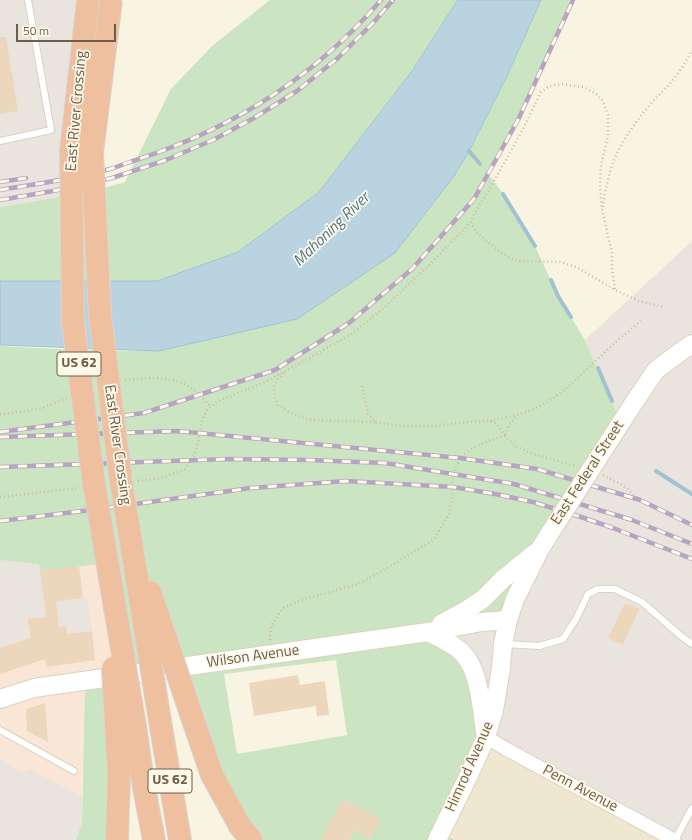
<!DOCTYPE html>
<style>
body{margin:0}
#map{position:relative;width:692px;height:840px;overflow:hidden;background:#f9f4e2;font-family:"Titillium Web",sans-serif}
canvas{display:block}
.scale{position:absolute;left:16px;top:24px;width:100px;height:18px;box-sizing:border-box;border:2px solid #6e5d4b;border-top:0;padding-left:5px;font-size:12px;line-height:14px;white-space:nowrap;color:#6e5d4b;-webkit-text-stroke:3px #fdf8e8;paint-order:stroke}
</style>
<div id="map">
<canvas width="692" height="840"></canvas>
<div class="scale">50 m</div>
</div>
<script>
const c = document.querySelector('canvas').getContext('2d');
c.lineJoin = 'round';
function fill(path, color) { c.fillStyle = color; c.fill(path, 'evenodd'); }
function strokePath(path, color, width, dash) { c.strokeStyle = color; c.lineWidth = width; c.lineCap = dash ? 'butt' : 'round'; c.setLineDash(dash || []); c.stroke(path); }
function label(font, color, halo, rows, align = 'center') {
  c.font = font + ' "Titillium Web",sans-serif'; c.lineWidth = 3.5; c.setLineDash([]); c.textBaseline = 'middle'; c.strokeStyle = halo; c.fillStyle = color; for (const [text, x, y, turn = 0] of rows) {
    c.save(); c.translate(x, y); c.rotate((+turn || 0) * Math.PI / 180); c.textAlign = isNaN(turn) ? turn : align; if (halo) c.strokeText(text, 0, 0); c.fillText(text, 0, 0); c.restore();
  }
}
fill(new Path2D(`
 M486,737l188,103h-237z`), '#f0e7d1');
fill(new Path2D(`
 M99,509l28,165 -42,7 -4,159h-81v-319z`), '#f9e6d7');
fill(new Path2D(`
 M0,0h111l-21,192 -90,15z
 M692,241v599h-18l-188,-103 -58,-105 193,-210 -36,-82z
 M0,560l39,4 5,38 43,-5 5,34 -25,3 -1,-7h-7l-1,-11 -31,3 4,19 -31,10z
 M0,760l23,13 7,-4 52,28v25l-6,18h-76z`), '#e9e4dd');
fill(new Path2D(`
 M270,0h188l-46,71 -93,121 -81,60 -81,29h-157v-74l90,-15 35,-10 46,-93 41,-43z
 M541,0h32l-55,120 -30,54 18,23 29,49 23,50 27,44 36,82 -113,198 -80,12 30,17 28,88 -45,96 13,7h-105l5,-10 16,9 10,-19 -37,-21 -21,38 4,3h-75l-75,-172 -49,6 -10,166h-41l6,-18 3,-142 29,-1 -6,-116 -68,8 -1,-7 -39,-4v-214l77,4 82,1 310,-200 38,-75zM336,660l11,75 -110,19 -13,-80z`), '#cbe5c2');
const water = new Path2D(`
 M458,0h83l-34,76 -38,75 -15,25 -59,77 -98,66 -138,32 -159,-6v-64h157l81,-29 81,-60 93,-121z`);
fill(water, '#b9d4e0');
strokePath(water, '#a0c2d1', 1);
strokePath(new Path2D(`
 M469,151l11,13
 M503,194l32,52
 M551,280l7,16 13,21
 M598,368l14,33
 M656,471l36,23`), '#a0c2d1', 4);
fill(new Path2D(`
 M0,37h6l12,74 -18,3z
 M79,566l4,32 -27,3 3,26 7,-1 1,8 25,-3 3,29 -48,7 -2,-8 -45,15v-26l31,-10 -4,-19 19,-2 -6,-46z
 M625,603l14,6 -16,36 -15,-7z
 M298,675l2,10 25,-4 4,34 -12,1 -1,-10 -62,10 -5,-33z
 M45,703l3,39 -21,-11 -1,-22z
 M343,799l38,21 -11,19 -16,-9 -5,10h-29z`), '#ecd7bd');
const lane = new Path2D(`
 M0,141l51,-11 -23,-130
 M505,644l34,2 24,-7 13,-20 12,-25 10,-5h17l27,13 39,34 11,8
 M0,730l74,41
 M675,840l17,-32`);
const street = new Path2D(`
 M486,737l20,12 168,91`);
const secondary = new Path2D(`
 M633,404l23,-34 27,-20 9,-6
 M441,624l24,-13 18,-12 20,-20 32,-26
 M428,632c9,5 21,10 30,17 22,16 23,58 27,83
 M0,699l34,-11 394,-56 54,-10 26,-2
 M437,840l32,-65 17,-38 8,-27 7,-42 2,-24 5,-24 7,-21 25,-50 10,-16`);
const highway = new Path2D(`
 M191,714l21,61 28,51 11,14
 M160,721l20,119
 M116,725l3,49 -2,66
 M135,726l9,62 10,52`);
strokePath(lane, '#dcd1bf', 8);
strokePath(street, '#dcd1bf', 15);
strokePath(secondary, '#ded1bb', 20);
strokePath(highway, '#d9d5d0', 24);
strokePath(new Path2D(`
 M603,207c2,-13 4,-26 8,-39 8,-23 22,-43 38,-62 7,-9 16,-16 23,-25 8,-9 14,-20 20,-31
 M615,289l-3,-20v-16l-10,-44 -2,-23 1,-21 7,-29v-21l-5,-14 -8,-8 -12,-6 -20,-3 -14,2 -8,6 -19,39 -33,59 -15,24 -3,8 5,10 13,11 19,14 11,4 42,1 17,6 39,23 22,10 24,6
 M284,373l-6,6 -4,8v9l4,9 11,7 20,8 66,2
 M125,380c25,-2 50,-6 70,11 6,5 11,11 16,16
 M362,386l6,28 7,8 24,4h36l31,-4 24,-1 7,3 8,12
 M0,414h6l36,-6 25,-10
 M490,421c17,-4 34,-7 50,-15 20,-10 34,-25 50,-40 16,-15 33,-31 51,-45
 M505,435l4,-10 9,-10
 M603,475l21,11 16,14
 M138,481l23,-3 24,-9 9,-13 5,-17 3,-18 5,-11 11,-9 47,-19 41,-22 47,-27 33,-27 42,-40 43,-44
 M0,497l79,-9
 M270,640l1,-14 12,-18 21,-9 55,-15 37,-21 38,-24 15,-25 3,-16 1,-24 7,-16 11,-9 20,-9 14,-4 10,10 18,8 43,12`), '#d0bba0', 2.5, [1, 3]);
strokePath(lane, '#fff', 6);
strokePath(street, '#fff', 13);
strokePath(secondary, '#fff', 18);
strokePath(highway, '#eec09f', 22);
const rail = new Path2D(`
 M0,182l26,-4
 M0,190c36,-6 75,-11 110,-21 10,-3 19,-7 29,-10 94,-31 177,-83 242,-159
 M0,200l53,-9 59,-13 54,-18 47,-20 41,-22 43,-27 41,-33 35,-35 20,-23
 M0,432l144,-19 131,-43 74,-47 63,-54 62,-70 44,-79 55,-120
 M0,437l177,-6 283,27 77,11 103,31 52,25
 M0,467l228,-8 80,1 77,3 129,21 118,36 60,24
 M0,521l99,-12 152,-21 95,-7 107,6 42,7 38,8 51,16 29,10 79,31`);
strokePath(rail, '#b8a3c1', 4.5);
strokePath(rail, '#fdf8e8', 3, [9]);
const secondaryBridge = new Path2D(`
 M550,533l83,-129`);
const highwayBridge = new Path2D(`
 M88,0l-17,151 2,172 21,161 41,242
 M111,0l-19,153 8,162 21,166 39,240
 M150,592l41,122
 M113,668l3,57`);
strokePath(secondaryBridge, '#ded1bb', 20, []);
strokePath(highwayBridge, '#d9d5d0', 24, []);
strokePath(secondaryBridge, '#fff', 18);
strokePath(highwayBridge, '#eec09f', 22);
for (const [x, y, w] of [
 [79,364,44],
 [170,781,44]
]) { const box = new Path2D(); box.roundRect(x - w / 2, y - 12, w, 24, 3); c.fillStyle = '#fdf8e8'; c.fill(box); strokePath(box, '#6e5d4b', 1); }
label('bold 14px', '#6e5d4b', null, [
 ["US 62",79,364],
 ["US 62",170,781]
]);
label('15px', '#6e5d4b', '#fdf8e8', [
 ["East River Crossing",77,111,-85],
 ["East River Crossing",117,445,82],
 ["East Federal Street",588,473,-57],
 ["Wilson Avenue",253,657,-8],
 ["Himrod Avenue",470,767,-66],
 ["Penn Avenue",580,789,28]
]);
label('italic 16px', '#4e788c', '#fdf8e8', [
 ["Mahoning River",332,230,-44]
]);
</script>
